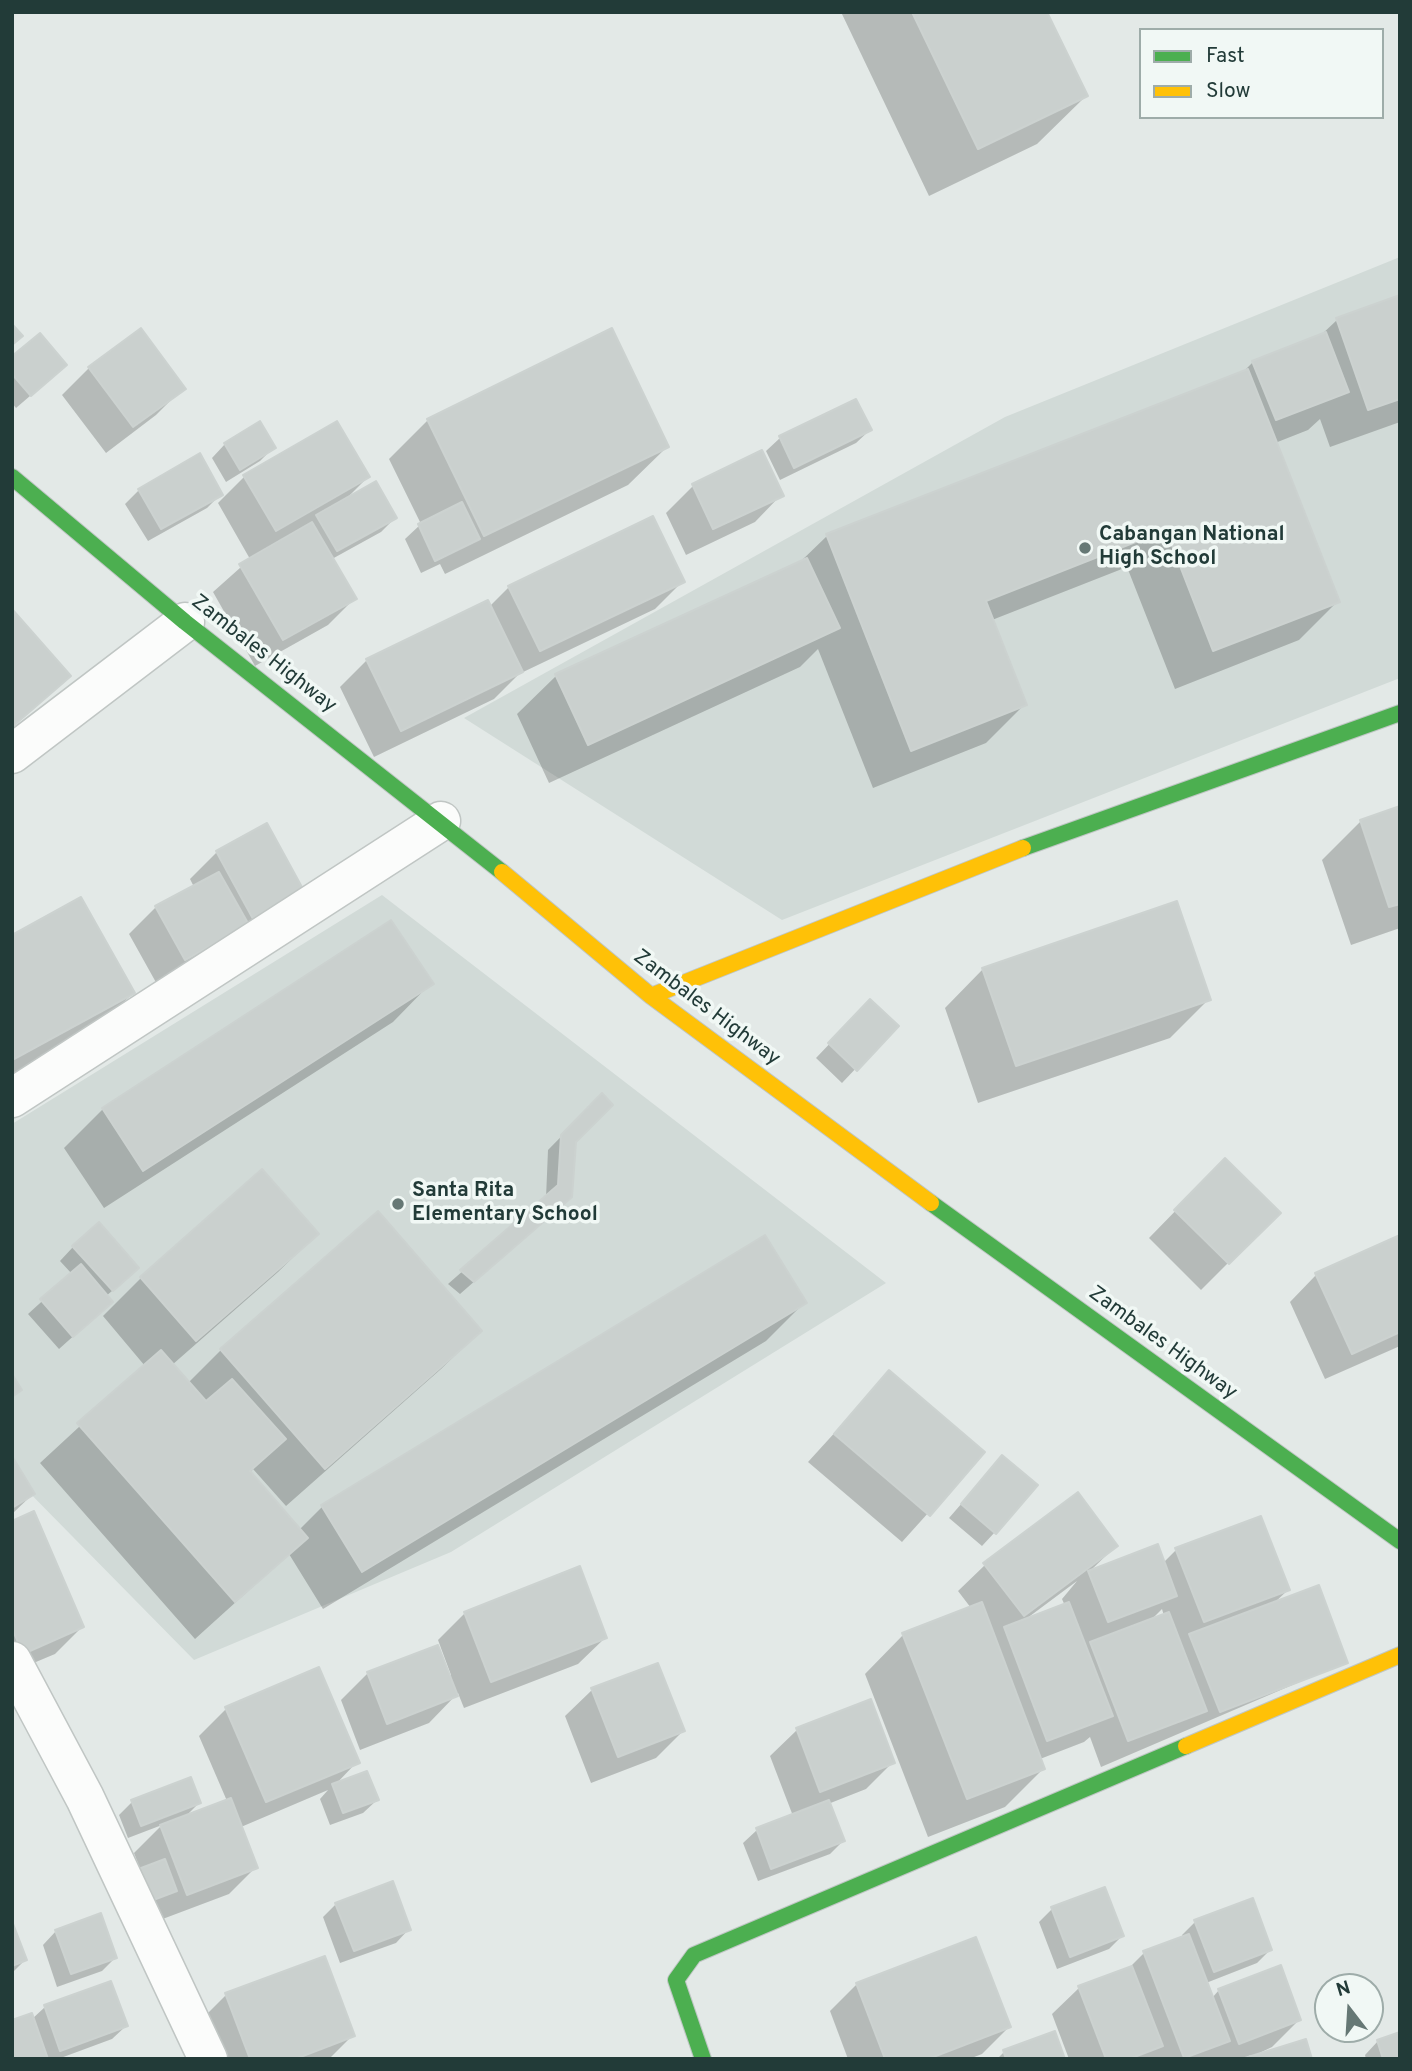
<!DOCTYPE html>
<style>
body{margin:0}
#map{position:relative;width:1412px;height:2071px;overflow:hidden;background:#e3e9e7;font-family:Overpass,sans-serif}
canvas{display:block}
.frame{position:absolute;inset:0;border:14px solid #223b38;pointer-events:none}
.legend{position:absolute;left:1139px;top:28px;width:245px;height:91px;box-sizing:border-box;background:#f1f8f5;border:2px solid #9eaca9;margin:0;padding:9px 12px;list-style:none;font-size:21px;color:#223b38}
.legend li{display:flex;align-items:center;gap:14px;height:35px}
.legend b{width:35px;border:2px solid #9eaca9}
.north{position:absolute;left:1314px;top:1973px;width:70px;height:70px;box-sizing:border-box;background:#f1f8f5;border:2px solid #9eaca9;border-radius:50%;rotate:343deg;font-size:19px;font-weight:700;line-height:28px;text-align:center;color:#223b38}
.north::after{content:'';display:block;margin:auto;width:24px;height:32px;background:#667875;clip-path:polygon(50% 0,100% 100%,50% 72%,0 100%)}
</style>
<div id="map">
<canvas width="1412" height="2071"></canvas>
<div class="frame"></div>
<ul class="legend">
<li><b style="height:9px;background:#4caf50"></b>Fast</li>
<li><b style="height:9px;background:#ffc107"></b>Slow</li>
</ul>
<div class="north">N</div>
</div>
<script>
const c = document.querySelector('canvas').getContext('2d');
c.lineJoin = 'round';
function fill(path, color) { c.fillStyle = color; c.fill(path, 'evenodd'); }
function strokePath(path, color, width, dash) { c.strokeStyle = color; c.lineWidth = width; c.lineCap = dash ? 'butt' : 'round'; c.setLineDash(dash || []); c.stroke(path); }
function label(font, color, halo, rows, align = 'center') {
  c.font = font + ' Overpass,sans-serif'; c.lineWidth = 7; c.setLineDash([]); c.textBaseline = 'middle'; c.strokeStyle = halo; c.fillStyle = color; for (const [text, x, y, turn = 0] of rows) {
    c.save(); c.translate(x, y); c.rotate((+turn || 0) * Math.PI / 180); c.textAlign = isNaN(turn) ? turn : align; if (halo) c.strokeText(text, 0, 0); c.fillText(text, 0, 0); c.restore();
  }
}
fill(new Path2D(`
 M1400,257v421l-618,242 -318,-202 541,-301z
 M382,895l504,388 -435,269 -257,108 -182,-185v-351z`), '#d1dad7');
fill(new Path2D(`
 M841,12h204l41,84 -49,48 -108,52z
 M1400,297v125l-70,25 -10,-28 -12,11 -33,13 63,158 -39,39 -124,49 -48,-122 -135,53 33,84 -39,39 -113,45 -55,-139 -18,18 -251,116 -32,-69 39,-38 243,-113 28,-27 415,-163 11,-11 67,-26 17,-16z
 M12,359l39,19 -35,30 -4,-5z
 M89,368l94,20 -27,27 -50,38 -44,-58z
 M428,420l239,27 -39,38 -183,89 -5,-10 -19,9 -16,-34 16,-15 -32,-65z
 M870,430l-14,13 -76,37 -14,-29 14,-13z
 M225,444l48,4 -13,13 -34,21 -14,-24z
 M199,456l22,38 -14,14 -59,33 -23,-37 14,-14z
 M245,476l123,1 -23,23 50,18 -14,14 -49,27 23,39 -27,27 -73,41 -42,-74 37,-33 -32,-56z
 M693,486l88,9 -26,27 -69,33 -20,-42z
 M682,582l-27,27 -136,65 -25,25 -120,58 -34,-70 27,-27 122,-53 20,-20z
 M12,612l57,64 -57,52z
 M1400,808v120l-49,17 -29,-85 39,-39z
 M217,852l63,75 -122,59 -29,-52 27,-27 38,-20 -4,-8z
 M12,937l121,56 -39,38 -82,45z
 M983,969l226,30 -39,39 -192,65 -33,-95z
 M431,983l-38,39 -289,186 -40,-60 39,-39z
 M857,1015l39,11 -54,57 -26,-25z
 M602,1095l-28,47 -18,68 -96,84 -12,-10 98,-86 2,-48z
 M1225,1160l53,53 -77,77 -52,-52z
 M377,1213l103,118 -39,38 -155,137 -33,-37 -3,4 49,57 23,-23 483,-205 -39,39 -443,268 -34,-55 -94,85 -155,-176 105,-97 -42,-50 38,-38 176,-44 -39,38 -106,93 16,18 33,-33z
 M1400,1237v109l-75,33 -35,-77 26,-27z
 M73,1247l51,34 -18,15 -9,19 -38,34 -31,-35 44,-40 -12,-13z
 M889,1373l94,79 -81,90 -94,-80z
 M1002,1457l-7,75 -13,14 -33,-28z
 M12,1460l21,34 -21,20z
 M12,1523l70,104 -27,27 -43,18z
 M1116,1546l-27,26 74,-9 13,-13 112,40 -15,14 73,58 -245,105 -11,-30 -6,5 -44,17 3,10 -38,38 -77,30 -63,-163 38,-39 68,-27 -13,-17 27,-26zM1077,1581l-15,18 3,7 -39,13zM1162,1609l2,7 -15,6z
 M465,1613l140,25 -27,26 -114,44 -6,-15 -29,30 -69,27 -19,-50 27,-27 83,2 -13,-35z
 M318,1669l39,93 -22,23 42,15 -14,13 -33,12 -10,-26 8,-9 -87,37 15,40 -27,27 -69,26 -26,-67 28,-28 -34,13 -9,-23 13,-13 67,1 -14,14 42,-16 -28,-65 27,-27z
 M592,1690l91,41 -27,27 -65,25 -26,-67z
 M797,1730l96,32 -27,27 -38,15 15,37 -13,13 -72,27 -15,-38 14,-13 36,-14 -23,-60z
 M336,1904l73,25 -13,14 -56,20 -17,-46z
 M1052,1909l70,27 -13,13 -52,20 -18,-47z
 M1195,1922l75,28 -13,13 -51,20 6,15 7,-8 80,30 -27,27 -25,12 4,-4 -9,4h-173l-17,-45 27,-26 49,-19 16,-16 39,-15 -1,-3z
 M12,1926l13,34 -13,13z
 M56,1931l59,27 -13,13 -45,16 -14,-42z
 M857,1984l152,43 -27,27 -13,5h-121l-18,-48z
 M226,1995l127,40 -24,24h-116l-14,-37z
 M45,2007l81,19 -14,13 -54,20h-46l20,-40z
 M1378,2041l22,18h-34l-1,-4z
 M1004,2052l59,7h-66z`), '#0003');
const building = new Path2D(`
 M912,12h135l41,84 -110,53z
 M1400,295v104l-32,11 -32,-92z
 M12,324l11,12 -11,9z
 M141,328l45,61 -53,38 -45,-60z
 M612,328l57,119 -185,89 -57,-117z
 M1326,332l23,60 -73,28 -24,-59z
 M40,333l27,32 -36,31 -19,-22v-18z
 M1248,369l92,233 -127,49 -47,-121 -180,71 41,104 -116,46 -85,-217z
 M856,399l16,31 -78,38 -15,-32z
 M260,421l16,27 -36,22 -16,-27z
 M337,421l33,56 -94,54 -33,-56z
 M762,450l22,46 -71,33 -21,-45z
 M200,453l23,42 -62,34 -23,-40z
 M376,481l21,37 -60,33 -21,-36z
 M462,502l18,37 -45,22 -17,-37z
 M653,516l32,66 -145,69 -32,-65z
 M312,522l45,77 -74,41 -44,-76z
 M807,558l33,70 -252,117 -33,-71z
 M488,600l35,72 -122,59 -35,-72z
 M12,609l59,67 -59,51z
 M1400,806v98l-11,3 -29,-87z
 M267,823l42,77 -51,28 -42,-77z
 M219,872l30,53 -64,35 -30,-54z
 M81,897l54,96 -121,66 -2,-124z
 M1177,901l34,99 -195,66 -34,-98z
 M391,920l43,64 -291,187 -41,-63z
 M870,999l29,27 -42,45 -29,-28z
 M602,1093l11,12 -37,37 -4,55 -98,85 -14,-12 98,-85 3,-50z
 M1225,1158l56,55 -52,51 -55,-54z
 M262,1169l57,65 -123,107 -56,-64z
 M378,1211l104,120 -157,138 -105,-120z
 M99,1222l40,46 -26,23 -41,-45z
 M765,1235l42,68 -445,269 -41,-67z
 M1400,1235v97l-48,22 -37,-81z
 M81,1264l32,38 -40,35 -33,-38z
 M161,1350l45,51 26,-22 54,60 -36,32 58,67 -73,64 -158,-179z
 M889,1370l96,82 -55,64 -96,-82z
 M12,1374l10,16 -10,7z
 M1002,1455l36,30 -42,49 -35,-30z
 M12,1456l23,38 -23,14z
 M1078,1492l40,54 -94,70 -41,-53z
 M34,1511l50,116 -61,27 -11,-26v-107z
 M1261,1516l29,74 -86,32 -29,-74z
 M1158,1544l19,52 -69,26 -20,-51z
 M580,1566l27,72 -116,44 -27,-70z
 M1319,1585l29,78 -128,49 -31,-78z
 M982,1602l63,167 -78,30 -65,-166z
 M1069,1602l44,114 -66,25 -43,-114z
 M1169,1612l38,99 -79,30 -38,-99z
 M438,1645l20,51 -71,28 -20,-52z
 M658,1663l27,68 -67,26 -27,-69z
 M319,1667l41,96 -94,39 -41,-95z
 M871,1699l24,64 -75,29 -24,-64z
 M367,1771l12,29 -36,13 -11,-29z
 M191,1777l10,26 -60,23 -10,-26z
 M231,1798l27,70 -71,27 -27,-70z
 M829,1800l16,41 -74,28 -15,-41z
 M165,1859l12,32 -37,14 -12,-32z
 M393,1881l18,49 -57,21 -19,-48z
 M1105,1887l19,49 -54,21 -19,-50z
 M1253,1898l19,52 -58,22 -20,-52z
 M101,1913l16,45 -46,16 -16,-44z
 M12,1921l15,39 -15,6z
 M1189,1934l41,107 -46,17 -41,-107z
 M976,1937l35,90 -83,32h-43l-29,-76z
 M325,1956l30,80 -60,23h-45l-25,-66z
 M1281,1965l20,55 -62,24 -21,-55z
 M1132,1966l31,80 -34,13h-23l-28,-73z
 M111,1981l17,45 -68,25 -16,-46z
 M32,2013l16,46h-36v-39z
 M1055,2031l10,28h-59l-3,-9z
 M1400,2032v27h-17l-6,-19z
 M1306,2039l6,20h-67v-1z`);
fill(building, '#cad0ce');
strokePath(building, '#ccd2d0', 2);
const street = new Path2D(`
 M12,754l173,-132
 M12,1098l429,-277
 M12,1661l73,137 123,261`);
const fast = new Path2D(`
 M12,477l173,145 317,250
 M1023,848l377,-135
 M931,1203l469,338
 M703,2059l-27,-79 18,-25 492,-209`);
const slow = new Path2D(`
 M502,872l149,124 280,207
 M651,996l372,-148
 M1186,1746l214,-91`);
strokePath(street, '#c0c6c4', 41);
strokePath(fast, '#bfc6c4', 18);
strokePath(slow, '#bfc6c4', 18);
strokePath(street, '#fbfcfb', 38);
strokePath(fast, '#4caf50', 16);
strokePath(slow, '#ffc107', 16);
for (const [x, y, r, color] of [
 [1085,548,7,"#667875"],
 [398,1204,7,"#667875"]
]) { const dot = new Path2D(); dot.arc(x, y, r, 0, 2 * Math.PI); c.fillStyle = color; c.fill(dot); strokePath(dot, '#f1f8f5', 2.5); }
label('bold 21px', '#223b38', '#f1f8f5', [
 ["Cabangan National",1099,536],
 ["High School",1099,560],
 ["Santa Rita",412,1192],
 ["Elementary School",412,1216]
], 'left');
label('21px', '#223b38', '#f1f8f5', [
 ["Zambales Highway",263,655,38],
 ["Zambales Highway",706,1009,37],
 ["Zambales Highway",1162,1344,36]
]);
</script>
